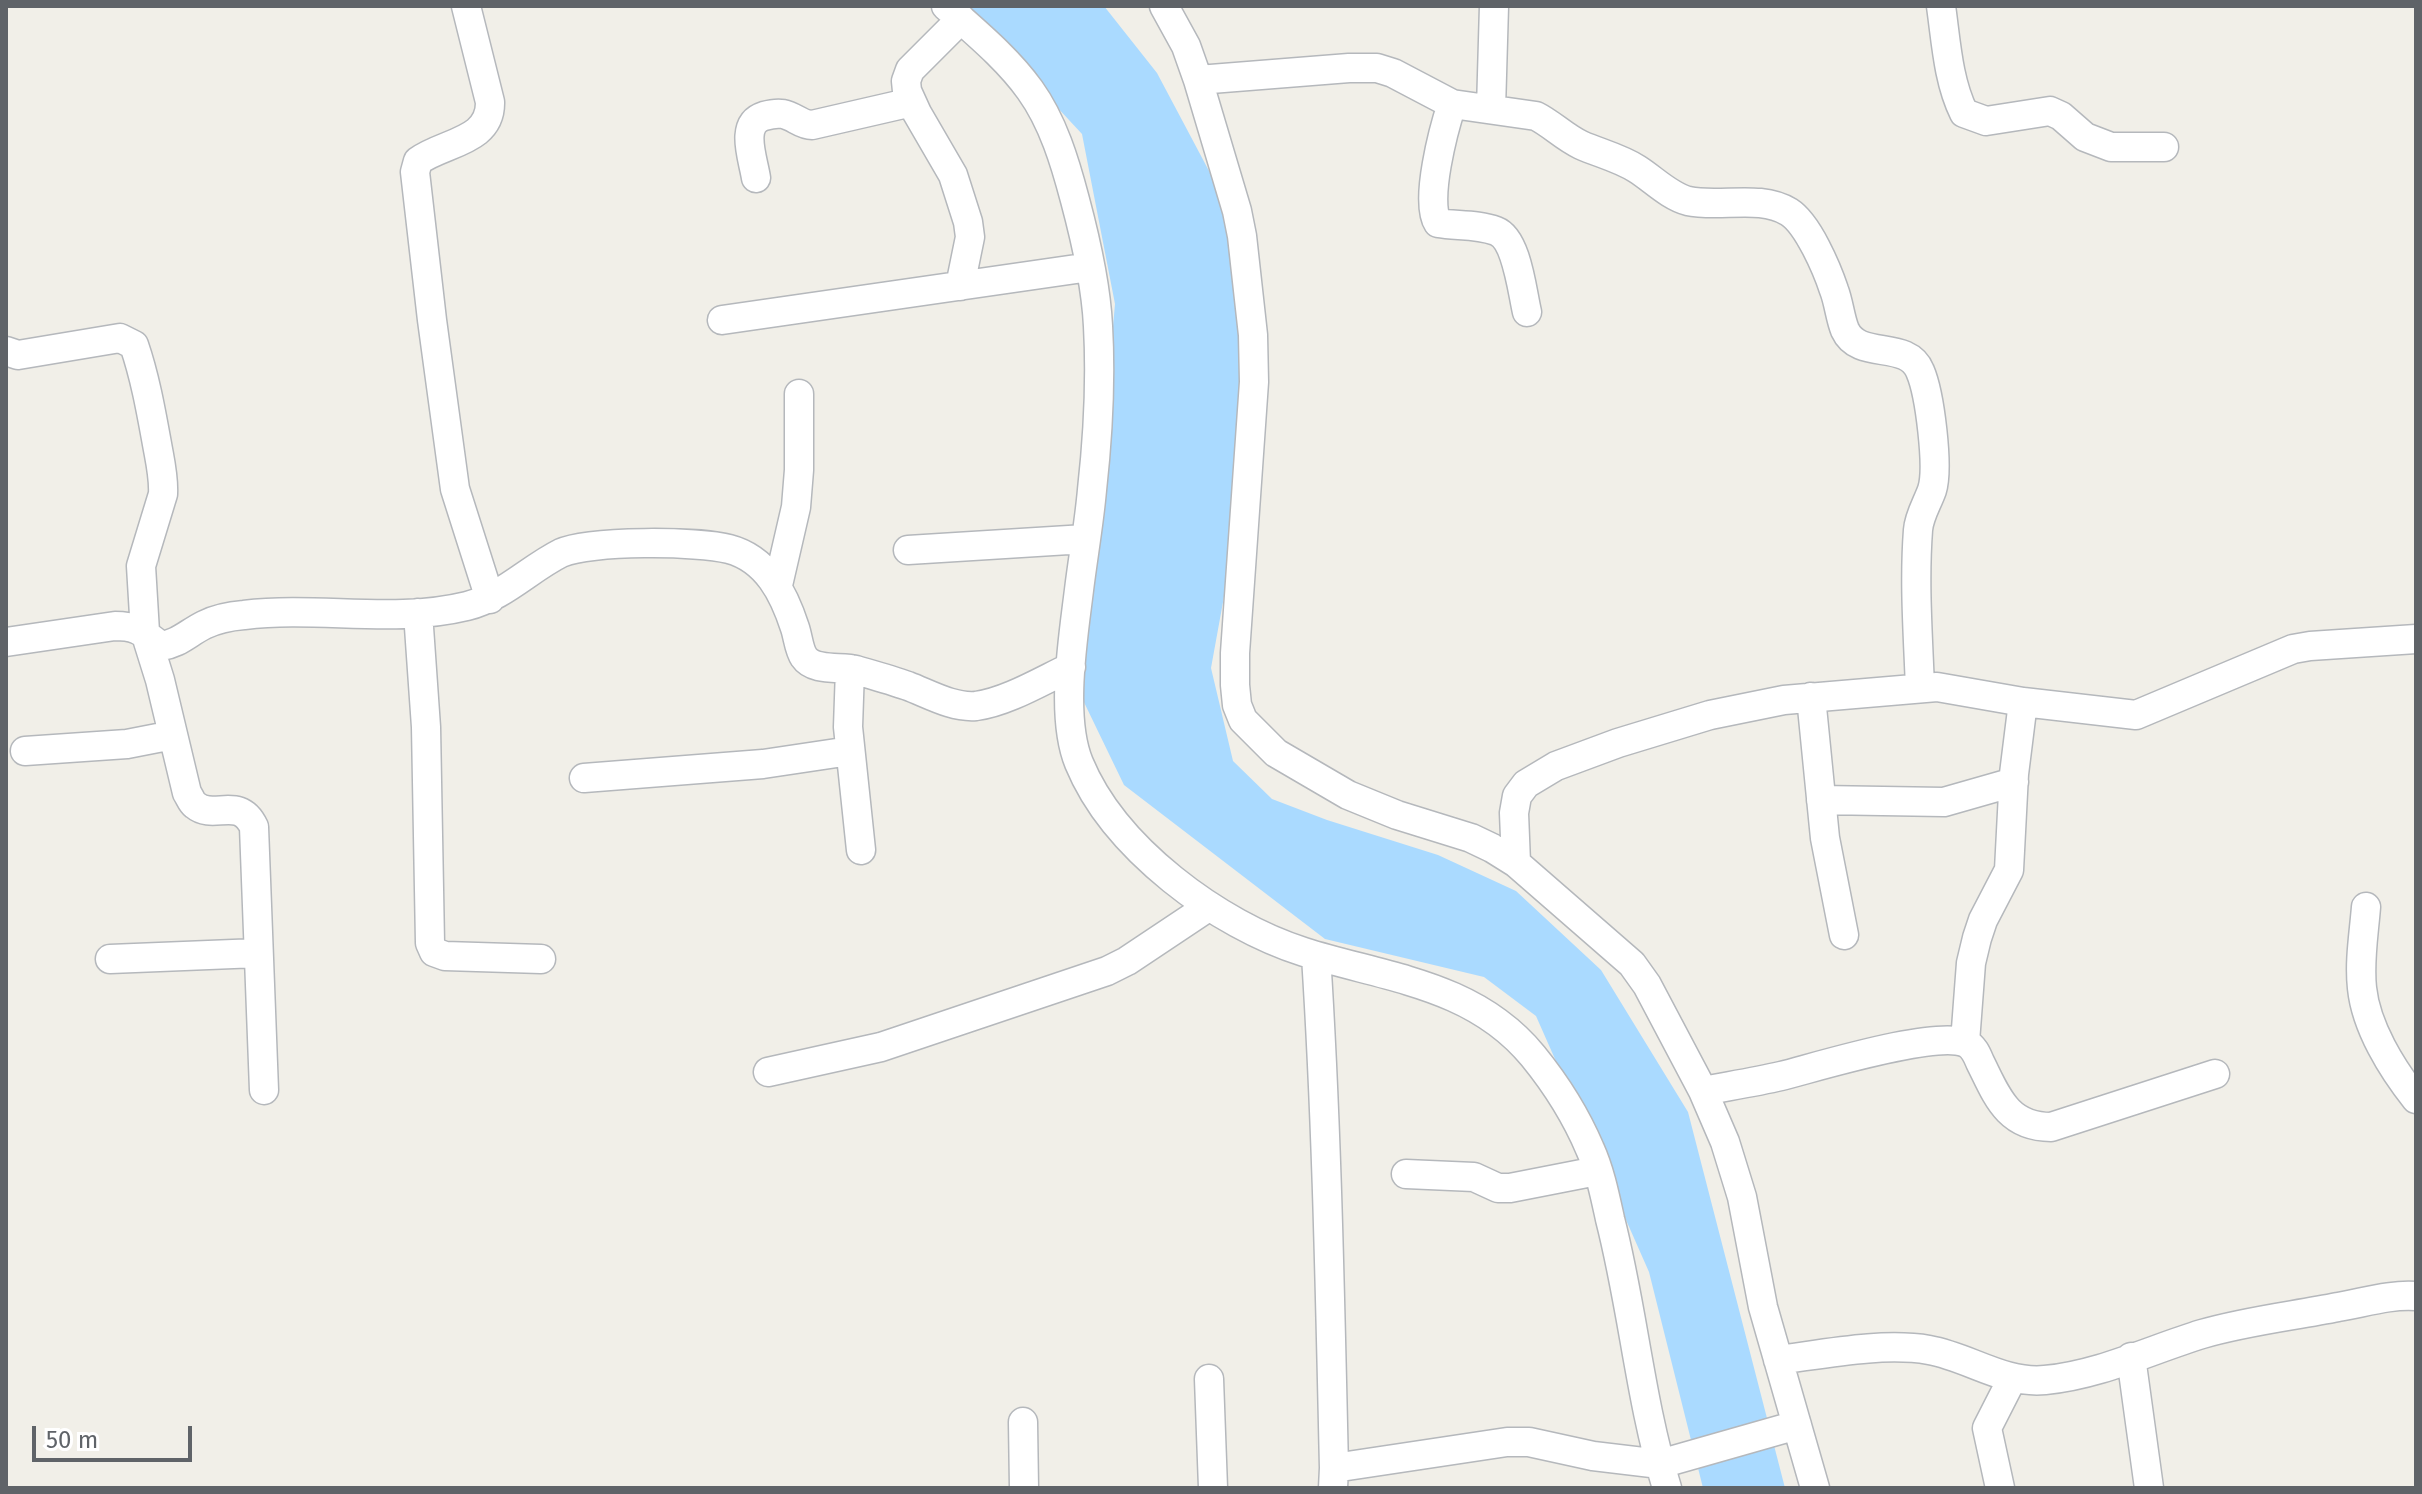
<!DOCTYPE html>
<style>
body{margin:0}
#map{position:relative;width:2422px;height:1494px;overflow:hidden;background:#f1efe8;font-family:"Fira Sans",sans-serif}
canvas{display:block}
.frame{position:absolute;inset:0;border:8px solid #5f6368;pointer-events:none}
.scale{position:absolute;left:32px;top:1426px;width:160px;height:36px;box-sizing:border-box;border:4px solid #5f6368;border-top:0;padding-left:10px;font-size:24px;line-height:28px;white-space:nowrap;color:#5f6368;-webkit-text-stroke:6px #fff;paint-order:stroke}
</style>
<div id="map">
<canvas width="2422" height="1494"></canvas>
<div class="frame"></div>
<div class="scale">50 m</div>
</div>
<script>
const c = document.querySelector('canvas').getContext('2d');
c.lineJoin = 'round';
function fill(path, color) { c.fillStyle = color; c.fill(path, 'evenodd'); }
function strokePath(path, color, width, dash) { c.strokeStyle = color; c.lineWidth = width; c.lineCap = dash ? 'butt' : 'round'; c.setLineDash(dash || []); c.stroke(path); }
fill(new Path2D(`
 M963,6h141l53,67 60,113 33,166 -23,228 -16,88 22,93 39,38 55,21 111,35 78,36 85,79 87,142 97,376h-82l-54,-216 -113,-256 -52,-39 -159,-38 -201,-154 -44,-91 35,-390 -33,-170z`), '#aadaff');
const minor = new Path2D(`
 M466,6l24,96c1,40 -46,40 -72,59l-3,11 17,148 23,169 35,110
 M946,6c29,26 61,52 84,84 23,32 35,72 45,110 11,41 21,84 23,126 3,54 0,110 -6,164 -3,34 -9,67 -13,100 -6,49 -19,127 0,173 35,85 139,162 225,189 82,26 170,32 229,104 22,27 43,60 57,93 10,22 15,47 20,70 23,89 30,182 57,269
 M1164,6l22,40 12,34 39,131 5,25 11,99 1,47 -19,271v32l2,20 6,15 33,33 72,42 49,20 74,23 21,10 24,15 116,101 15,21 56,106 22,51 17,55 21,110 52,181
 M1941,6c5,35 7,75 23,107l22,8 64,-10 11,5 24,21 26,10h53
 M1198,80l151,-12h28l16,5 59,31 84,12c16,8 28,21 45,29 18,8 39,13 56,24 16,10 32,27 51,32 32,7 72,-7 101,11 19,12 38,57 45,78 5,13 6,28 11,40 14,31 62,9 75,41 10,23 19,97 12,119 -5,14 -13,26 -14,40 -4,53 0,105 2,158
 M1452,104c-8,24 -28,98 -14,119 18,3 40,1 58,8 21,8 26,60 31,81
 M1491,109l3,-103
 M756,178c-3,-20 -17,-54 8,-62 7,-2 13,-3 19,-2 11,2 18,11 29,11l100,-23
 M960,286l10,-49 -2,-15 -15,-47 -36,-62 -10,-22 -1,-10 4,-11 51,-51
 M722,320l368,-53
 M6,351l12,4 102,-17 14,7c11,32 17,66 23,99 3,17 7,33 6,50l-22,72 4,66 15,48 27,113c3,4 4,9 8,12 19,16 44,-10 59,22l10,263
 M908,550l177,-11
 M778,585l18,-78 3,-37v-76
 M418,613l8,114 4,216 4,9 11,4 96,3
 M6,642l109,-16c24,0 28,7 46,20 17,-2 27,-13 43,-21 12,-6 27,-9 40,-10 75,-9 149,9 223,-9 36,-9 62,-37 94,-53 28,-13 138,-12 168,-4 38,10 55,45 66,79 3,9 4,22 9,29 10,15 37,9 52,13 17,5 35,10 52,16 21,8 45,22 68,20 31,-4 67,-26 95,-39
 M850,669l-2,58 13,123
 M1811,697l14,141 19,97
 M25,751l102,-7 46,-9
 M584,778l179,-14 87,-13
 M1821,800l123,2 70,-20
 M1516,863l-2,-50 3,-17 9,-12 30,-18 62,-23 92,-28 74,-15 153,-13 86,15 113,13 157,-66 17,-3 106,-7
 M2366,907c-2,26 -7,54 -4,81 4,39 30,81 54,111
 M1316,956c11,170 14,341 18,512l-1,20
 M110,959l148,-6
 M1965,1042l6,-79 6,-25 6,-18 26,-50 5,-96 9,-72
 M768,1072l113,-25 226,-76 20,-10 81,-54
 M1703,1091c26,-5 52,-9 78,-15 36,-9 155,-46 185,-33 8,4 11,12 14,19 17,34 27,65 71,65l164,-53
 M1406,1174l68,3 24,11h12l87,-17
 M2131,1357l18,131
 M1778,1360c46,-6 105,-18 151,-10 40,7 74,34 116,30 54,-5 105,-30 157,-46 44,-13 91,-18 136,-27 25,-4 52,-13 78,-11
 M1209,1379l4,109
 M1023,1422l1,66
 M1334,1468l173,-26h22l64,14 67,8 137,-39
 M2000,1488l-13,-60 25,-49`);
strokePath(minor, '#b5b8bc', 31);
strokePath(minor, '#fff', 28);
</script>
